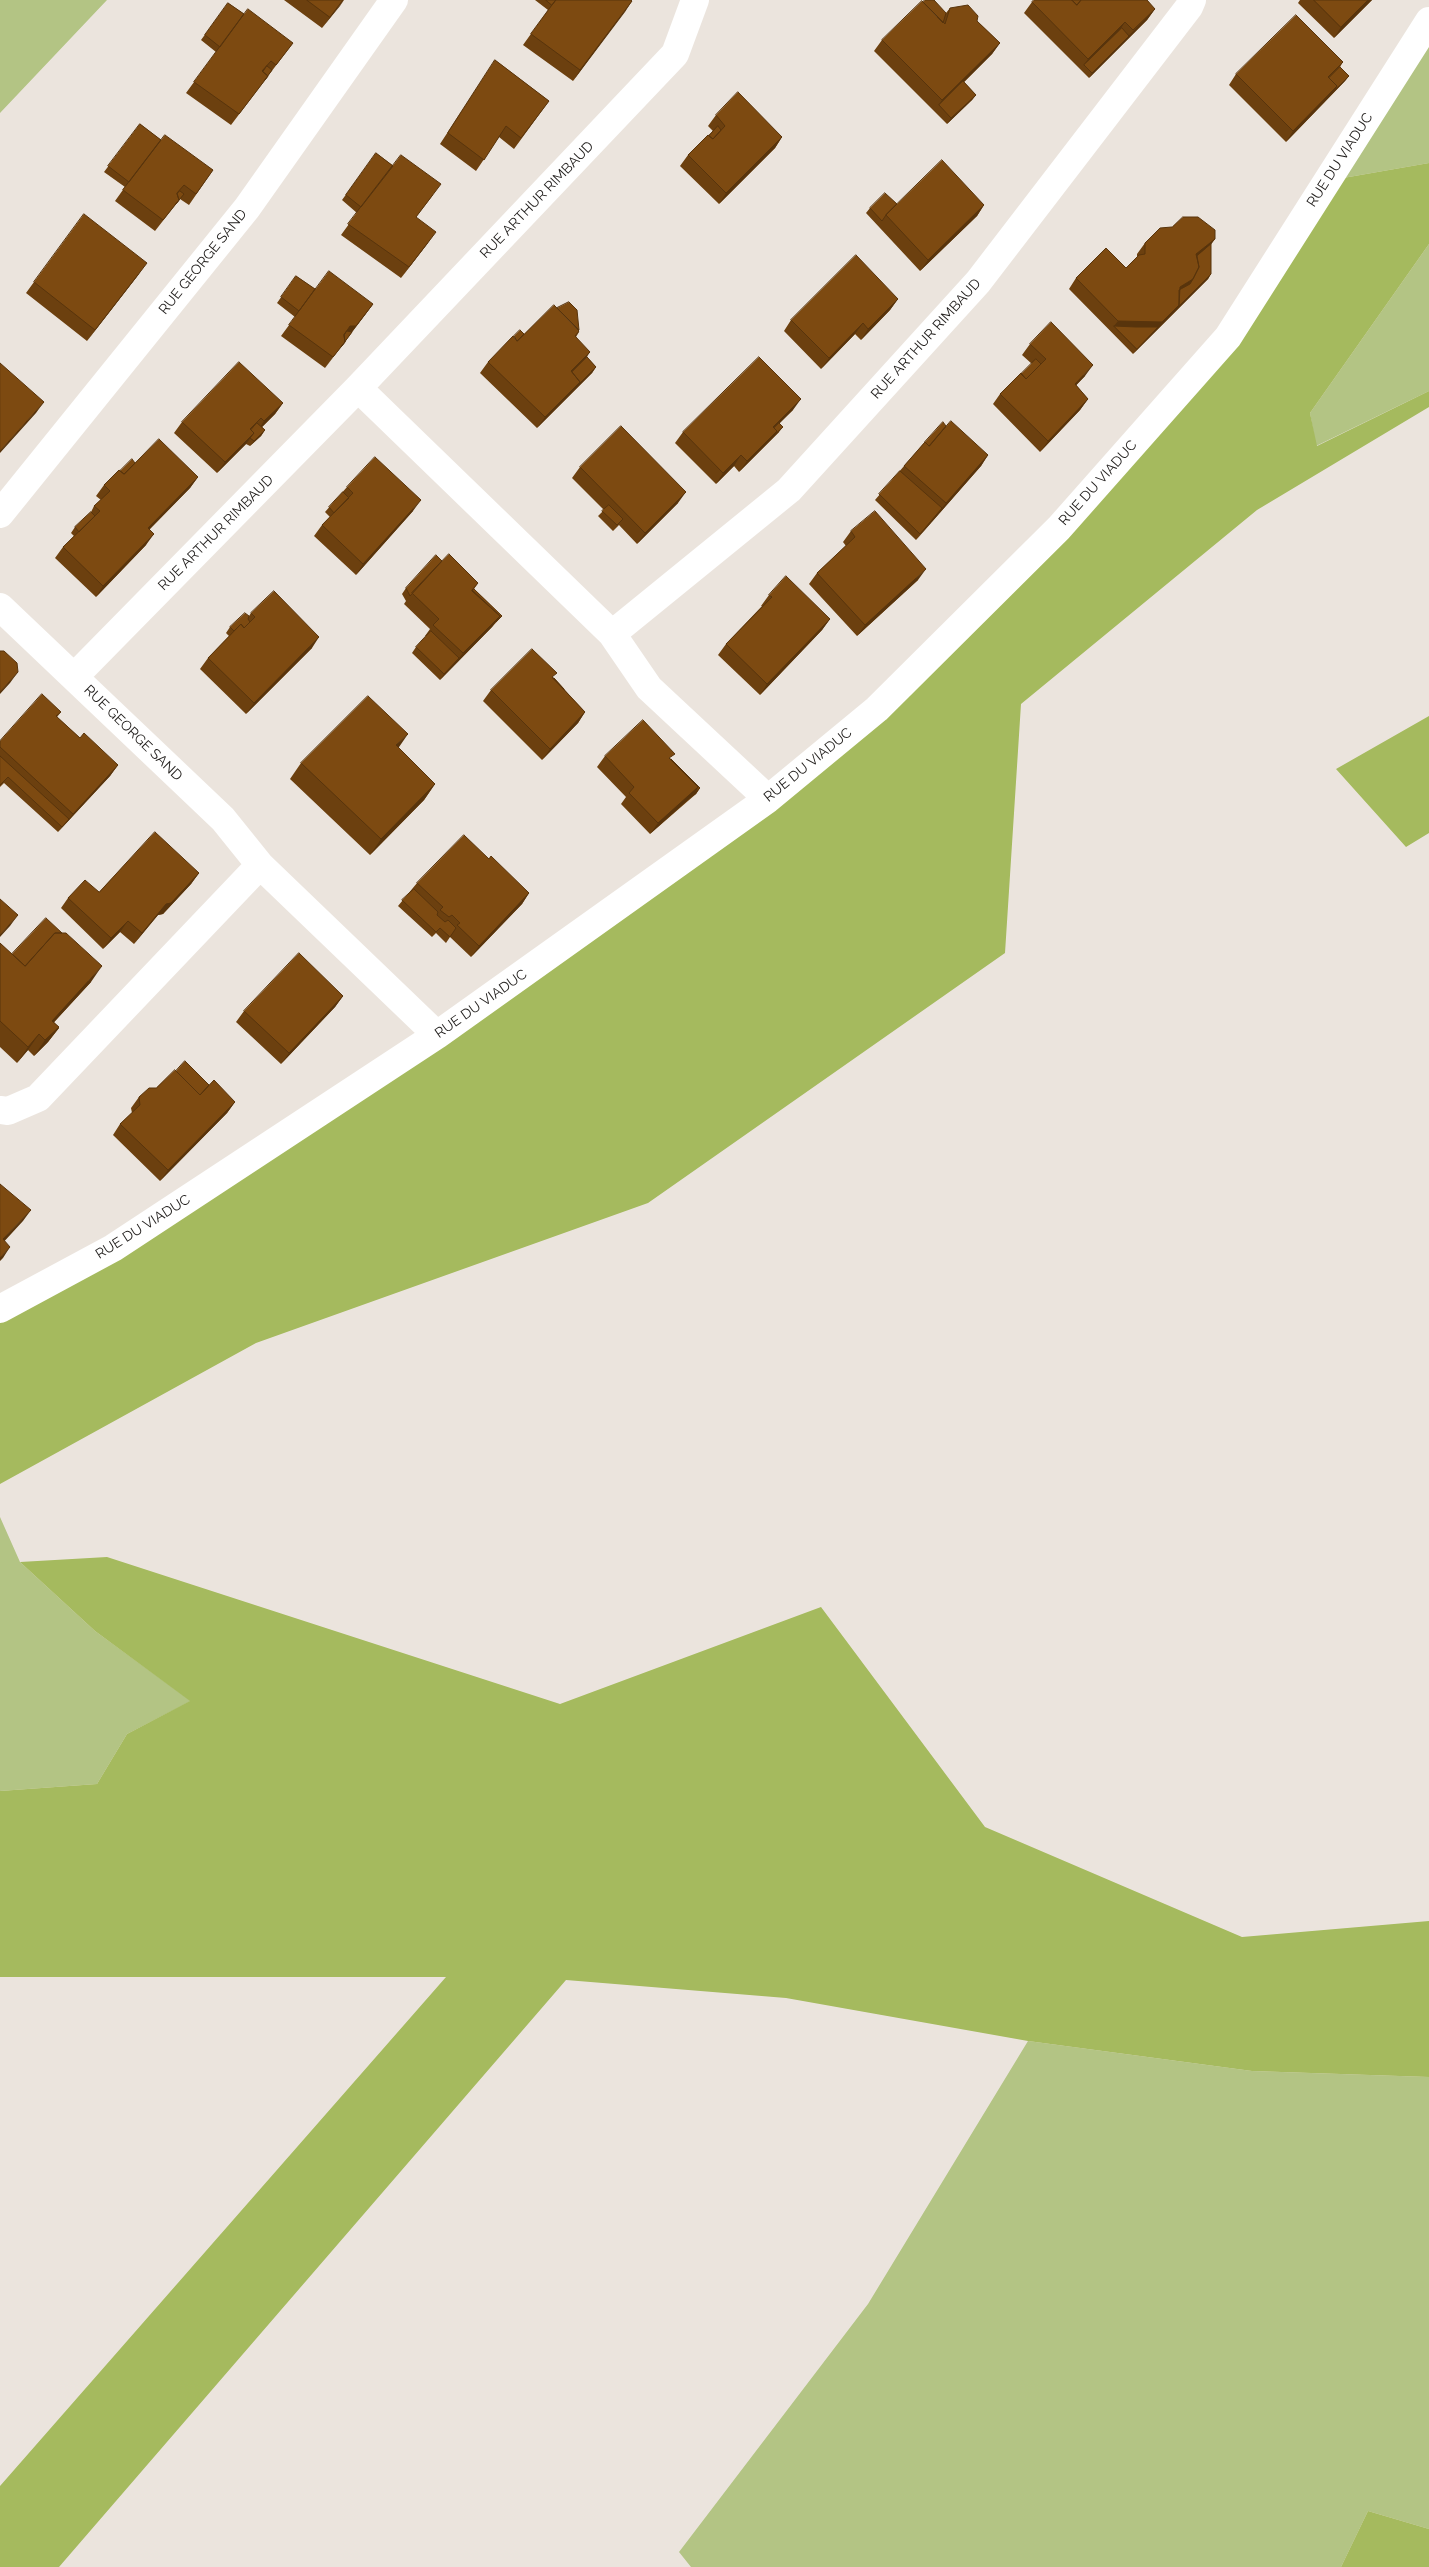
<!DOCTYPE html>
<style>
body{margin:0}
canvas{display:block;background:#ebe4dd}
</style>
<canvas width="1429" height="2567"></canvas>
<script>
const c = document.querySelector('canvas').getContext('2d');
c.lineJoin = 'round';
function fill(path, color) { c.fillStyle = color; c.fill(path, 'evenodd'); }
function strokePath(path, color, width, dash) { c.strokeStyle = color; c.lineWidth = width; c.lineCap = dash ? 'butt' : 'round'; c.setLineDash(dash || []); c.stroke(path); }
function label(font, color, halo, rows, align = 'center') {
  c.font = font + ' Raleway,sans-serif'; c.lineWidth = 5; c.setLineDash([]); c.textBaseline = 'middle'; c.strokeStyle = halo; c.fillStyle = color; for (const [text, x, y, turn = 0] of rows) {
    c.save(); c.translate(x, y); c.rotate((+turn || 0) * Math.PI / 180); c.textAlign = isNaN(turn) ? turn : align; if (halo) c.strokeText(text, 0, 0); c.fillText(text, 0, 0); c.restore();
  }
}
fill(new Path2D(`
 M0,0h107l-107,113z
 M1429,21v142l-103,18z
 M1429,244v147l-113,55 -6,-33z
 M0,1517l20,45 75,69 96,70 -64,33 -30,50 -97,7z
 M1028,2041l224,30 177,6v452l-61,-18 -27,56h-650l-12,-15 189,-248z`), '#b3c484');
fill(new Path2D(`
 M1429,163v81l-119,169 7,33 112,-55v16l-172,103 -236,194 -16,249 -357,250 -392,140 -256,141v-175l113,-61 764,-539 351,-372 98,-156z
 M1429,716v117l-23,14 -70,-78z
 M107,1557l453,147 261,-97 164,220 257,110 187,-16v156l-177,-6 -224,-30 -242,-43 -220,-18 -507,587h-59v-81l446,-509h-446v-186l97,-7 30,-50 63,-33 -95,-70 -75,-69z
 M1368,2511l61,18v38h-88z`), '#a5ba5e');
strokePath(new Path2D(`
 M358,388l254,246 37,54 119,111
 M0,514l247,-306 147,-208
 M0,607l223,212 37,46 -222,233 -30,13 -8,-1
 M612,634l177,-144 189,-208 211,-275 3,-7
 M74,677l284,-289 317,-334 20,-54
 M260,865l177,170
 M0,1309l113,-61 324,-213 331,-236 109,-90 182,-181 169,-191 201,-316`), '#fff', 28);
fill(new Path2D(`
 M284,0h60l-22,28z
 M535,0h96l1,1 -59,80 -50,-36 25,-35z
 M1300,0h72l-38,38 -36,-35z
 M1032,2l123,7 -8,11 -58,58 -65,-65z
 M228,3l16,11 49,29 -62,82 -45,-32 30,-41 -15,-12z
 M950,8l27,13 23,22 -8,11 -28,28 12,13 -4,5 -25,24 -73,-73 8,-11 64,-27z
 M495,60l54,41 -35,48 -15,-12 -23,34 -36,-27z
 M1343,62l-3,5 9,9 -4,5 -59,61 -57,-57 7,-11z
 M716,115l66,22 -7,11 -56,56 -39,-38 8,-11 25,-24 -5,-5z
 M140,124l21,16 52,30 -24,35 -9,-6 -25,32 -40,-30 10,-14 -21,-15z
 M376,153l57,42 -17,22 12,26 -27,35 -60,-43 16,-22 -15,-13z
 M897,204l87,1 -7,11 -57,55 -54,-58 4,-5z
 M1172,227l43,12 -4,5v30l-3,5 -75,75 -64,-65 7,-11 50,-10 11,-11v-3l8,-11z
 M139,274l-52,67 -61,-48 8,-11z
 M296,276l19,13 58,15 -48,64 -44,-32 14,-19 -18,-14z
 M898,299l-8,11 -29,30 -6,-6 -34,35 -37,-38 7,-11z
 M579,332l-3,5 11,20 9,10 -4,6 -55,55 -57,-55 8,-11 36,-28z
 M1030,344l55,32 -9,9 12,14 -8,11 -40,42 -47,-48 7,-10 32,-30 -10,-9z
 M283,403l-8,11 -13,13 3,3 -4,6 -11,10 -4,-2 -29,29 -43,-40 8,-11z
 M793,410l-14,13v9l-40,40 -5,-6 -18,18 -41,-41 8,-11z
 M946,426l42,29 -7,11 -65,74 -41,-40 29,-34 21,-24z
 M135,463l63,14 -8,11 -41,42 -3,15 -50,52 -41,-39 8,-11 11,-11 -3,-3 4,-6 16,-15 3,-6 7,-6 -5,-4 8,-11 16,-14z
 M580,467l98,36 -41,41 -18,-19 -6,6 -15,-15 6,-6 -32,-32z
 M347,487l66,24 -57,64 -42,-39 8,-11 8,-8 -5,-5z
 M851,531l67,49 -61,56 -48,-52 8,-11 29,-27 -3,-4z
 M442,561l36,22 -4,6 28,27 -10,11 -52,53 -28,-27 4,-6 10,-11h-1l5,-7 -26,-25 2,-3 -4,-7 4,-6z
 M769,595l61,24 -8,11 -62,65 -42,-40 8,-11 36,-38h-1z
 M251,613l61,35 -66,66 -46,-45 8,-11 21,-22 -3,-3 4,-6 19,-11z
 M554,678l31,34 -7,11 -36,37 -59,-59 8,-11z
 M61,712l-4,5 23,21 38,27 -8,11 -52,56 -54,-49 -4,4v-46z
 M398,747l37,37 -11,16 -54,55 -80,-76 11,-16z
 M605,756l66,3 29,29 -4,6 -46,40 -29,-30 5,-7 -29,-30z
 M489,859l40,34 -7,11 -51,53 -21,-20 -4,6 -10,-10 -4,4 -34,-31 19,-23z
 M199,873l-8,11 -28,30 -5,1 -24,29 -14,-12 -17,17 -42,-41 7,-10z
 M0,943l11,11 80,28 -37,40 5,6 -11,14 -14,14 -6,-6 -11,13 -17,-16z
 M343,996l-8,11 -54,57 -45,-42 8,-11z
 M209,1085l26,17 -8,11 -67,68 -47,-46 7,-11 12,-11 -1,-5 8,-11 17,-9z`), '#6c400f');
fill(new Path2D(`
 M344,0l-4,6 -18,22 8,-11z
 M1368,0h4l-38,38 7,-11z
 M632,1l-7,11 -52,69 7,-11z
 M1155,9l-8,11 -58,58 3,-5z
 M1125,22l-7,11 -34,32 4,-6z
 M1000,43l-8,11 -52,52 -1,-1 3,-5z
 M1349,76l-4,5 -59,61 7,-11 44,-45z
 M976,95l-4,5 -25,24 4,-6z
 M782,137l-7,11 -56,56 7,-11z
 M984,205l-7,11 -57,55 8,-11z
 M436,232l-8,11 -27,35 8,-11z
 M1215,239l-8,11 -14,9 3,-5z
 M147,263l-8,11 -52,67 8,-11z
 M1211,274l-3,5 -75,75 4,-5 -23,-23 4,-5 61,-16z
 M1193,279l-7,11 -10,6 4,-9z
 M898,299l-8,11 -29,30 7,-11z
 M373,304l-8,11 -40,53 8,-11 10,-20 7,-11z
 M863,323l-8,11 -34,35 8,-11z
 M590,352l-7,11 -15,14 3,-6z
 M1093,365l-8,11 -18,19 8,-11z
 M596,367l-4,6 -55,55 8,-11 35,-35z
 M801,399l-8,11 -23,23 3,-6z
 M1088,399l-8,11 -40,42 8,-11z
 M44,402l-8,11 -36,40v-2z
 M283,403l-8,11 -18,18 7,-11z
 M783,427l-4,5 -40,40 8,-11 30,-30z
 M265,430l-4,6 -11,10 4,-5z
 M254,433l-8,11 -29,29 8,-11z
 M741,455l-7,11 -18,18 7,-11z
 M988,455l-7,11 -65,74 30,-37z
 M198,477l-8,11 -50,51 8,-11z
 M686,492l-8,11 -41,41 8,-11z
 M421,500l-8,11 -57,64 7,-11z
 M154,534l-8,11 -50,52 7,-11z
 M926,569l-8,11 -61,56 8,-11z
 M500,616l-8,11 -52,53 4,-6 15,-16 4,-5z
 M830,619l-8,11 -62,65 7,-11z
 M319,637l-7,11 -66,66 8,-11z
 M18,672l-8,11 -10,11v-2z
 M585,712l-7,11 -36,37 8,-11z
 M408,734l-11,16 -1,-5z
 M118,765l-8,11 -52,56 15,-18z
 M435,784l-11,16 -54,55 11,-16z
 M698,787l-8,11 -40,36 8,-11z
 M700,788l-4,6 -6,4 4,-5z
 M199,873l-8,11 -28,30 -5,1 -24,29 8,-11 24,-29z
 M529,893l-7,11 -51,53 8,-11z
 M18,915l-8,11 -10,11v-2z
 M128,921l-8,11 -17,17 8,-11z
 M102,966l-11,16 -45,49 6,-10z
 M343,996l-8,11 -54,57 8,-11z
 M59,1027v1l-4,5 -7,9 -14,14 11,-16z
 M39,1034l-11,16 -11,13 11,-16z
 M235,1102l-8,11 -67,68 8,-11z
 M31,1210l-8,11 -23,25 3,-7z
 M10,1247l-7,11 -3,3v-3z`), '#58340c');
const building = new Path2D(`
 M307,0h36l-13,17z
 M546,0h10l-4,5z
 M556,0h75l1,1 -52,69 -49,-36z
 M925,0h9l12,13 -3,10 -20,-21z
 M1034,0h38l5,5 4,-5h66l8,9 -22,21 -8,-8 -37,37 -56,-57z
 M1072,0h9l-4,5z
 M1314,0h54l-27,27z
 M922,1l23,23 5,-16 18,-3 10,11 -1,5 23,22 -58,57 -60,-60z
 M228,3l16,11 -24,33 -15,-12z
 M248,9l45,34 -17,22 -5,-4 -9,10 6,5 -29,38 -45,-32z
 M1296,15l47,47 -15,15 9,9 -44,45 -57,-57z
 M1122,28l7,8 -37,37 -8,-8z
 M495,60l54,41 -28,37 -15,-12 -22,34 -36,-27z
 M267,66l5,4 -8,11 4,-5 -5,-4z
 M1340,67l9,9 -15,15 3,-5 -8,-8z
 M963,81l13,14 -25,23 -12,-13z
 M738,92l44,45 -56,56 -38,-38 20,-20 5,4 12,-13 -9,-11z
 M140,124l21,16 -32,42 -21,-16z
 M718,126l3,4 -8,9 -4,-3z
 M165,135l48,35 -17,24 -12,-9 -7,8 2,7 -16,20 -40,-30z
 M376,153l17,13 -32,41 -15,-12z
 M401,155l40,29 -25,33 20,15 -27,35 -61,-43z
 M942,160l42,45 -56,55 -42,-45z
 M180,191l4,3 -9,11 4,-5 -2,-6z
 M885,193l12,11 -11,11 -4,6 -12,-13z
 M84,214l63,49 -52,67 -61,-48z
 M1183,217h15l17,13v9l-19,15 3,13 -6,12 -13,8 -1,18 -17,17 -44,-1 -42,-43 30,-30 20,20 13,-13 6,-1v-11l15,-15 12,-1z
 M1211,244v30l-36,36 4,-5v-15l11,-6 3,-5 6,-12 -2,-11z
 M856,255l42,44 -30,30 -5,-6 -34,35 -38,-38z
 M329,271l44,33 -17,22h-6l-6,9 1,7 -12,15 -44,-32z
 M296,276l19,13 -16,22 -18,-14z
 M569,302l8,8 2,20 -22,-22z
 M554,305l25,26 -4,5 15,16 -19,19 9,11 -35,35 -57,-55 25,-26 4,5z
 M1051,322l42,43 -18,19 13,15 -40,42 -48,-47 21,-21 5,6 20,-20 -16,-15z
 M1114,326l22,1h22l-21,22z
 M520,330l4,4 -7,7 -3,-5z
 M347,331l5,1 -11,15 4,-5 -1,-7z
 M587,357l9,10 -20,20 4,-5 -8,-10z
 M759,357l42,42 -28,28 4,4 -30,30 -6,-6 -18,18 -40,-41z
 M1036,359l5,5 -15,15 -5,-5z
 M239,362l44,41 -19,18 -3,-3 -11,11 4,4 -29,29 -43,-40z
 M0,363l44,39 -44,49z
 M951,421l37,34 -42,48 -42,-37 21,-24 4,4z
 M943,422l3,4 -17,20 -4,-4z
 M257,423l8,7 -11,11 -4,-3 4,-5 -3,-3z
 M779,423l4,4 -10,9 4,-5 -3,-3z
 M621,426l65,66 -41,41 -65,-66z
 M159,439l39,38 -50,51 6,6 -51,52 -40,-39 37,-36 -6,-5 16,-15 -6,-6 15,-15 5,4z
 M375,457l46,43 -58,64 -41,-39 31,-32 -6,-6z
 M132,459l3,4 -11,11 -4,-3z
 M900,471l42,37 -22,26 -41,-40z
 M343,492l6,6 -15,15 -5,-6z
 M609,505l14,14 -6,6 -15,-14z
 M875,511l51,58 -61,56 -48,-52 38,-36 -4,-6z
 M91,512l4,4 -16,16 -4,-5z
 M449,554l29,29 -6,7 28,26 -37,37 -30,-28 6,-6 -27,-26z
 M436,555l6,6 -32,35 -4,-8z
 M786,576l44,43 -63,65 -41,-40 46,-47 -3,-2z
 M474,589l28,27 -6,6 4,-6 -28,-25z
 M274,591l45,46 -65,66 -46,-45 33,-34 3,4 11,-11 -4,-4z
 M245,613l4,3 -1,3 2,3 -6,6 -3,-4 -7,7 -4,-4z
 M431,631l28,27 -15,16 -28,-27z
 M532,649l25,24 -5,4 33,35 -35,37 -59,-59z
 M0,651h4l13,12 1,9 -18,20z
 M553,678h1l10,11z
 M42,694l19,18 -5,4 24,22 4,-5 34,32 -45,49 -73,-67v-6z
 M368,696l40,38 -12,11 39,39 -54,55 -80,-76z
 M643,720l32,34 -6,4 29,29 -40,36 -29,-30 5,-6 -29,-31z
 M0,756l69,63 -7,8 -54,-50 -8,8z
 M671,759l29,29 -6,5 4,-6 -27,-27z
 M155,832l44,41 -28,30 -5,1 -24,29 -14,-12 -17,17 -43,-40 17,-18 14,12z
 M464,835l25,24 2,-3 38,37 -50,53 -22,-21 3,-2 -8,-8 -3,2 -9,-7 3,-3 -26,-24z
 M414,889l24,23 -1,3 8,7 3,-2 8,8 -6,9 -10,-9 -4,4 -34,-32z
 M0,899l18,16 -18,20z
 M46,918l16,15h-7l-30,33 -13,-12z
 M55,933h11l36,33 -50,55 7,6 -14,13 -6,-6 -11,13 -28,-26v-78l25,23z
 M299,953l44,43 -54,57 -45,-42z
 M185,1061l24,24 -9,10 -24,-24z
 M175,1070l25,25 14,-15 21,22 -67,68 -48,-46 20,-19 -1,-8 10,-9h7z
 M0,1184l31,26 -28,29 7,8 -10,11z`);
fill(building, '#7d4a11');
strokePath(building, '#58340c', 1);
label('14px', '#1f1c1a', '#fff', [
 ["RUE DU VIADUC",1340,160,-57],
 ["RUE ARTHUR RIMBAUD",537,200,-46],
 ["RUE GEORGE SAND",203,262,-51],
 ["RUE ARTHUR RIMBAUD",926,339,-48],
 ["RUE DU VIADUC",1098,483,-48],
 ["RUE ARTHUR RIMBAUD",216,533,-45],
 ["RUE GEORGE SAND",133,733,44],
 ["RUE DU VIADUC",808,765,-39],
 ["RUE DU VIADUC",481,1004,-35],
 ["RUE DU VIADUC",143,1227,-32]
]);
</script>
